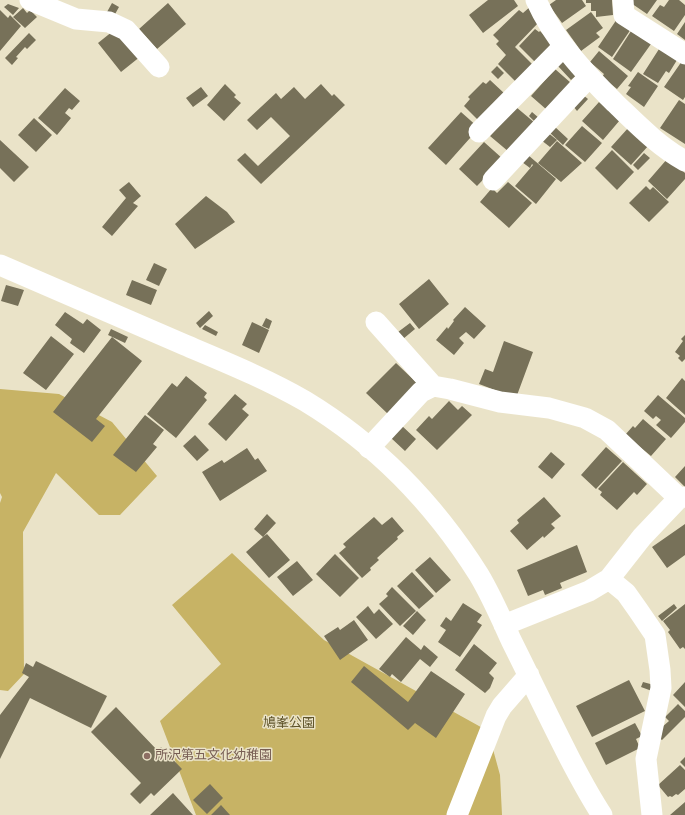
<!DOCTYPE html>
<meta charset="utf-8">
<style>
body{margin:0}
canvas{display:block;background:#eae3c8}
</style>
<canvas width="685" height="815"></canvas>
<script>
const c = document.querySelector('canvas').getContext('2d');
c.lineJoin = 'round';
function fill(path, color) { c.fillStyle = color; c.fill(path, 'evenodd'); }
function strokePath(path, color, width, dash) { c.strokeStyle = color; c.lineWidth = width; c.lineCap = dash ? 'butt' : 'round'; c.setLineDash(dash || []); c.stroke(path); }
function label(font, color, halo, rows, align = 'center') {
  c.font = font + ' "DejaVu Sans","Noto Sans JP",sans-serif'; c.lineWidth = 3; c.setLineDash([]); c.textBaseline = 'middle'; c.strokeStyle = halo; c.fillStyle = color; for (const [text, x, y, turn = 0] of rows) {
    c.save(); c.translate(x, y); c.rotate((+turn || 0) * Math.PI / 180); c.textAlign = isNaN(turn) ? turn : align; if (halo) c.strokeText(text, 0, 0); c.fillText(text, 0, 0); c.restore();
  }
}
fill(new Path2D(`
 M0,389l59,5 53,28 45,54 -37,39h-21l-43,-42 -33,59 1,142 -16,17 -8,-1v-187l2,-6 -2,-4z
 M232,553l92,87 164,91 12,44 2,40h-306l-36,-94 61,-57 -49,-59z`), '#c7b365');
fill(new Path2D(`
 M488,0h26l4,6 -35,27 -14,-18z
 M556,0h26l4,6 -24,17 -13,-18z
 M586,0h26l1,15 -17,2v-6h-5v-8h-5z
 M628,0h29l-10,14 -19,-13z
 M669,0h10l6,5v10l-11,16 -22,-15 8,-11 4,2z
 M112,3l7,4 -5,9 -7,-4z
 M168,3l18,21 -29,25 -18,-20z
 M8,4l11,4 -6,7 -9,-8z
 M531,6l9,15 -25,26 18,18 -17,17 -18,-18 8,-9 -10,-11 3,-3 -6,-6 26,-25 4,3z
 M23,8l4,5 3,-3 7,7 -12,11 -12,-11z
 M0,10l8,8 2,-3 11,11 -21,25z
 M591,12l12,16 -7,5 4,4 -19,14 -15,-21z
 M617,19l14,10 -19,28 -14,-10z
 M685,22v18l-8,-6z
 M118,27l23,29 -20,16 -23,-29z
 M535,29l4,3 1,-1 14,13 -18,19 -17,-17z
 M631,31l20,13 -20,28 -18,-13z
 M29,33l7,7 -9,9 -2,-2 -9,10 2,1 -6,7 -7,-7z
 M659,49l18,11 -8,13 -3,-2 -8,12 -15,-9z
 M599,51l29,25 -11,13 -15,-12 2,-3 -14,-12z
 M565,57l14,16 -8,7 -14,-15z
 M682,61l3,2v34l-2,3 -19,-13z
 M497,66l7,7 -6,6 -7,-7z
 M555,69l16,14 -24,27 -16,-14z
 M638,72l20,14 -14,21 -18,-13 5,-7 -3,-1z
 M490,80l15,14 -25,28 -16,-16 6,-7 -2,-2 15,-15 3,2z
 M225,84l11,11 -2,2 7,6 -17,18 -17,-16z
 M321,84l11,12 2,-2 11,11 -84,79 -24,-24 8,-7 13,13 32,-30 -19,-19 -14,13 -10,-10 29,-27 5,6 13,-12 11,12z
 M201,87l7,9 -15,11 -7,-9z
 M65,88l15,13 -8,9 -3,-2 -4,5 6,5 -14,17 -19,-17z
 M583,95l5,4 -11,12 -4,-5z
 M679,100l6,4v40l-25,-16z
 M599,102l21,18 -17,20 -21,-19z
 M516,107l19,16 -26,29 -19,-16z
 M461,112l18,16 -33,37 -18,-17z
 M532,112l7,6 -4,4 -6,-6z
 M34,118l18,17 -16,17 -18,-17z
 M554,126l14,13 -5,6 -14,-13z
 M582,126l20,17 -17,19 -20,-17z
 M629,127l20,18 -18,20 -20,-18z
 M547,132l10,8 -7,7 -9,-7z
 M0,140l29,27 -15,15 -14,-14z
 M557,141l25,22 -21,19 -23,-19z
 M484,142l19,17 -26,27 -18,-17z
 M612,150l22,22 -17,18 -22,-22z
 M644,153l6,5 -12,12 -5,-5z
 M528,155l28,24 -20,25 -21,-18 18,-21 -1,-1 -2,4 -8,-6z
 M668,158l17,15v6l-18,20 -19,-18z
 M129,182l12,14 -8,7 5,3 -26,30 -10,-9 24,-29 -7,-8z
 M508,182l24,21 -23,25 -29,-26 12,-14 5,5z
 M646,186l4,4 3,-3 16,15 -20,20 -20,-19z
 M206,196l21,16 8,10 -40,27 -20,-25z
 M154,263l13,6 -8,17 -13,-6z
 M429,279l20,25 -30,25 -20,-25z
 M132,280l25,10 -6,15 -25,-10z
 M6,285l18,5 -6,16 -17,-5z
 M465,307l21,19 -12,13 -8,-7 -7,6 5,5 -10,12 -18,-15 11,-13 1,2 6,-8 -1,-1z
 M209,311l4,5 -13,12 -4,-5z
 M65,312l18,12 4,-5 14,11 -17,23 -14,-10 2,-4 -17,-14z
 M266,318l6,3 -3,8 -7,-3z
 M252,322l17,8 -10,23 -17,-8z
 M410,323l5,6 -12,10 -5,-7z
 M205,325l13,7 -2,4 -14,-7z
 M111,329l17,8 -3,6 -17,-8z
 M685,335v24l-3,3 -4,-4 2,-2 -5,-4 8,-11 -2,-2z
 M51,336l23,18 -28,36 -23,-17z
 M112,337l30,24 -46,58 9,7 -13,16 -39,-30z
 M504,341l29,11 -17,46 -37,-14 6,-15 8,3z
 M396,363l23,22 -30,30 -23,-22z
 M186,376l21,17 -3,4 3,3 -31,38 -29,-24 25,-31 5,4z
 M682,378l3,3v34l-19,-17z
 M235,394l12,10 -5,5 7,6 -23,26 -18,-17z
 M658,395l27,23v4l-14,16 -15,-13 5,-5 -5,-4 -3,3 -9,-8z
 M449,401l9,9 4,-4 10,9 -35,35 -21,-20 13,-14 3,3z
 M145,415l19,15 -11,14 4,3 -21,25 -23,-17z
 M643,419l23,20 -15,17 -26,-21 8,-9 2,2z
 M401,425l15,14 -11,12 -15,-14z
 M195,435l14,15 -12,11 -14,-15z
 M606,447l16,14 -26,28 -15,-14z
 M247,448l8,12 3,-2 9,13 -47,30 -18,-29 20,-12 2,3z
 M551,452l14,12 -13,15 -14,-12z
 M623,462l24,22 -10,11 -3,-3 -17,18 -17,-15 2,-3 -4,-3z
 M685,466v21l-10,-10z
 M544,497l17,19 -10,8 4,4 -11,10 -1,-2 -16,14 -17,-19 9,-8 -2,-3z
 M267,514l9,9 -13,14 4,-3 23,26 -21,18 -23,-26 17,-15 -9,-8z
 M374,517l8,8 10,-8 12,14 -7,6 1,2 -21,19 2,2 -9,8 1,2 -9,8 -23,-25 7,-6 -3,-3z
 M685,524v31l-18,13 -15,-21z
 M577,545l10,27 -27,11 2,5 -17,7 -2,-5 -15,6 -11,-26z
 M335,554l24,24 -19,19 -24,-23z
 M430,557l21,23 -15,13 -21,-23z
 M297,561l16,19 -20,16 -16,-19z
 M412,572l22,24 -15,13 -22,-23z
 M392,587l24,24 -16,15 -21,-22 9,-8 -2,-2z
 M463,603l19,12 -5,7 5,3 -22,32 -22,-15 8,-12 -6,-4 6,-9 5,4z
 M674,604l3,4 -15,13 -4,-5z
 M685,604v45l-2,-2 -3,2 -12,-17 2,-2 -7,-9z
 M368,606l6,8 5,-5 14,15 -17,15 -20,-22z
 M417,611l9,9 -13,15 -10,-9z
 M354,620l14,20 -28,20 -16,-24 14,-9 2,3z
 M406,637l15,13 3,-5 14,12 -8,10 -10,-8 -19,23 -9,-8 -2,3 -11,-8z
 M474,644l23,19 -8,10 5,5 -4,10 -5,5 -30,-23z
 M36,661l71,35 -16,32 -61,-30 -30,61v-44l29,-38 -7,-4 4,-10 7,4z
 M364,666l44,36 23,-31 34,23 -29,44 -21,-15 -7,7 -57,-48z
 M629,680l16,31 -53,26 -16,-31z
 M643,682l11,3 -2,6 -11,-4z
 M685,682v25l-12,-12z
 M678,704l7,7v6l-23,23 -3,-2 2,-10 8,-7 -4,-4z
 M116,707l42,44 3,-4 21,22 -28,27 -3,-3 -11,11 -10,-10 11,-11 -50,-51z
 M635,723l7,13 -6,3 4,9 -34,17 -11,-22z
 M685,757v10l-5,-5z
 M680,765l5,5v19l-7,6 -2,-1 -4,3 -2,-1 -2,1 -10,-12z
 M210,784l13,14 -16,16 -14,-14z
 M173,793l20,22h-43z
 M685,802v13h-15z
 M221,805l9,10h-19z`), '#777159');
strokePath(new Path2D(`
 M30,0l46,19 33,3 17,8 33,37
 M536,0c18,40 48,72 79,103 22,21 43,43 70,58
 M623,0l1,15 61,39
 M479,132l84,-85
 M493,180l96,-103
 M0,265c61,26 123,53 185,80 40,17 82,34 120,56 71,43 130,104 174,174 12,20 22,43 32,65 20,40 39,80 59,119 10,19 20,38 32,56
 M376,322l57,64
 M369,448l52,-56 12,-6 17,3 50,13 49,6 36,10 22,12 72,68 6,-1
 M609,579l17,14 12,17 17,25 5,35 1,18 -15,71 6,56
 M504,625l85,-34 20,-12 33,-42 37,-39
 M457,815l39,-99 6,-10 27,-31`), '#fff', 21);
for (const [x, y, r, color] of [
 [147,756,4,"#8d6e63"]
]) { const dot = new Path2D(); dot.arc(x, y, r, 0, 2 * Math.PI); c.fillStyle = color; c.fill(dot); strokePath(dot, '#eae3c8', 1.5); }
label('13px', '#5e5329', '#eae3c8', [
 ["鳩峯公園",289,724]
]);
label('13px', '#785e54', '#eae3c8', [
 ["所沢第五文化幼稚園",155,756]
], 'left');
</script>
